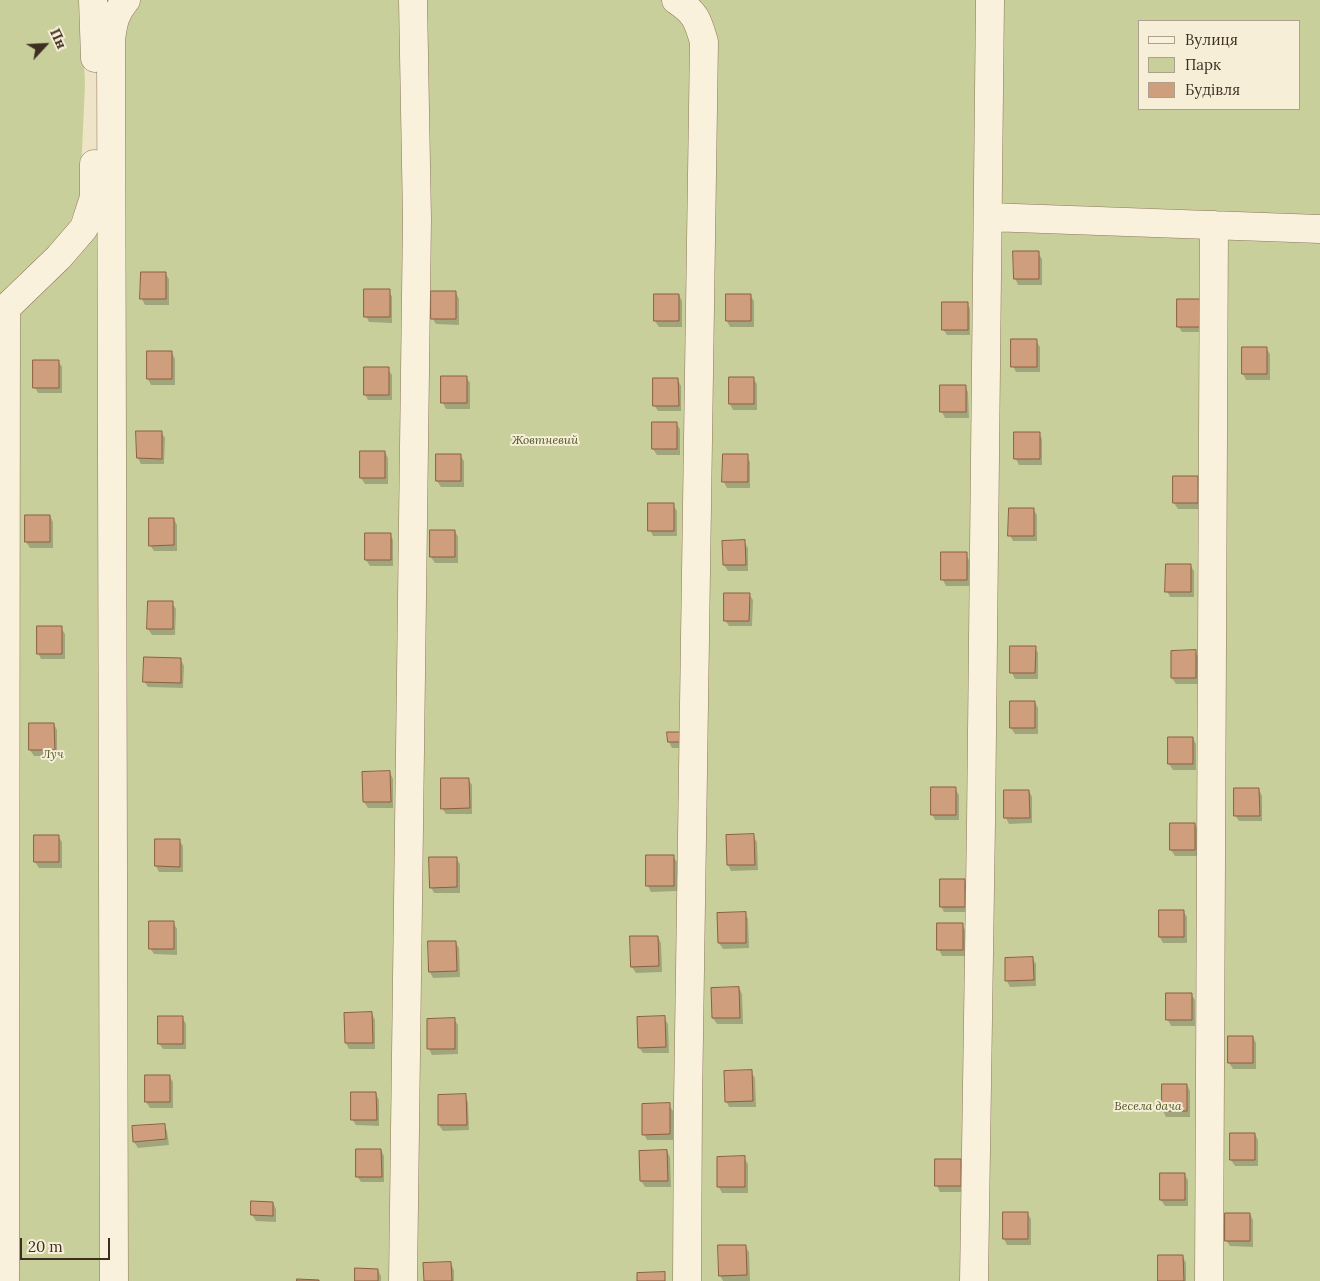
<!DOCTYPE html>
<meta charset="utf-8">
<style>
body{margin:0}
#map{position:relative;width:1320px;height:1281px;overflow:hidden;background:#f0e4c8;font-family:Lora,serif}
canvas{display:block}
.legend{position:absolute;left:1138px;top:20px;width:162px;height:90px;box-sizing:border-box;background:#f7eed8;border:1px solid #ada18e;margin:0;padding:6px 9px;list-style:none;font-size:15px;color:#3d2e20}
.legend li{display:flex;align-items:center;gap:10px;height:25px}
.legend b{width:25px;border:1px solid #ada18e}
.north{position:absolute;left:20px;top:20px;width:50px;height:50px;-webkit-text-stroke:4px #f7eed8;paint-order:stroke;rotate:65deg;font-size:14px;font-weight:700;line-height:20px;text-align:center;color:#3d2e20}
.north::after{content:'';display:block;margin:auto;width:18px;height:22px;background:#3d2e20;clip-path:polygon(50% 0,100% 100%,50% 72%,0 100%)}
.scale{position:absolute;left:20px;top:1238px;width:90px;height:22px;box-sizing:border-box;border:2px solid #3d2e20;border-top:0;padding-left:6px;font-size:15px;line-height:18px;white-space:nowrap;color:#3d2e20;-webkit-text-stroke:4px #f7eed8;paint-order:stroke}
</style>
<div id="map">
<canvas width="1320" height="1281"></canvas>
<ul class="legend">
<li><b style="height:6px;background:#faf1dc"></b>Вулиця</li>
<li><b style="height:14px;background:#c9cf9b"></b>Парк</li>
<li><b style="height:14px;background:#cf9f7d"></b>Будівля</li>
</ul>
<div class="north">Пн</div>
<div class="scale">20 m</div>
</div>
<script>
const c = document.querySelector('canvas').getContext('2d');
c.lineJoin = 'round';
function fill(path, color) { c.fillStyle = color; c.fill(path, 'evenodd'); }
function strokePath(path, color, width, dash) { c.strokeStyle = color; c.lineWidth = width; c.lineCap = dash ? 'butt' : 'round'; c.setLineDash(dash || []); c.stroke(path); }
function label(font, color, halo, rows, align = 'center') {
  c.font = font + ' Lora,serif'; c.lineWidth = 4; c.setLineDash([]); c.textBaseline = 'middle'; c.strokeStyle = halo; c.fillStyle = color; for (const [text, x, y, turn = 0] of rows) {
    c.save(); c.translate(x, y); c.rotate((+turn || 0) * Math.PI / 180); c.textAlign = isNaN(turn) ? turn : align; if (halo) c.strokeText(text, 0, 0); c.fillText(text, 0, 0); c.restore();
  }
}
fill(new Path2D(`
 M0,0h81l4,84 -5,112 -12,31 36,2v-229h1216v1281h-1320zM1139,21h160v88h-160z`), '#c9cf9b');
fill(new Path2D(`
 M1038,253l4,6v26h-24l-3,-7z
 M142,273h23l4,6v26h-24l-3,-6z
 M389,291l3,6v26l-23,-1 -3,-6z
 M456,293l3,6v26l-23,-1 -4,-6z
 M679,295l3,6v26h-23l-4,-6z
 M750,295l4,6v26h-24l-3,-6z
 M1178,300l27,32h-23l-4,-6z
 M967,303l3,6v26h-23l-4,-6z
 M1036,341l4,6v25h-24l-3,-6z
 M1266,348l4,6v26h-24l-3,-6z
 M172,353l3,6v26h-24l-3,-6z
 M58,361l4,6v26h-24l-3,-6z
 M388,369l4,6v25h-24l-3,-6z
 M466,377l4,6v26h-24l-3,-6z
 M753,378l4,6v26h-24l-3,-6z
 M678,380l3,6v25h-23l-4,-6z
 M965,386l3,6 1,26h-24l-3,-6z
 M676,423l4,6v26h-23l-4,-6z
 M161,432l4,6 -1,26h-23l-3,-6z
 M1039,433l3,6v26h-23l-3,-6z
 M385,452l3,6v26h-23l-4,-6z
 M460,455l4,6v26h-23l-4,-6z
 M747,456l3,6v26h-23l-3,-6z
 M1174,477h24l3,6v26h-23l-4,-6z
 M673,505l4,6v25h-24l-3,-6z
 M1033,509l4,6v26h-24l-3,-6z
 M50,516l3,6v26h-23l-4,-6z
 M174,519l3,6v26h-23l-4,-6z
 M455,531l3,6v26h-23l-4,-6z
 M390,534l3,6v26h-23l-4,-6z
 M744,542l4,6v23h-20l-4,-6z
 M966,554l3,6 1,26h-24l-3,-6z
 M1190,565l4,6v26h-24l-3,-6z
 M749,594l4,6 -1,26h-23l-4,-6z
 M172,603l4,6 -1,26h-23l-4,-6z
 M61,628l4,6v25h-24l-3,-6z
 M1035,647l3,6v26h-23l-3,-6z
 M1195,652l4,6v26h-23l-4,-6z
 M181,660l3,6 -1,22 -35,-1 -4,-6z
 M1035,702l3,6v26h-23l-4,-6z
 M54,724l3,6v26h-23l-4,-6z
 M669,733l18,15h-15l-3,-6z
 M1193,738l3,6v26h-23l-4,-6z
 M363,773h27l3,6v29h-25l-4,-6z
 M468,779l4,6v29h-26l-4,-6z
 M955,789l4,6v25h-24l-3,-6z
 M1259,790l3,6v25h-23l-4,-6z
 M1029,791l3,6v26l-23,1 -3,-6z
 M1195,824l3,6v26h-23l-4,-6z
 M58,836l4,6v26h-23l-4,-6z
 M753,836l4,6 1,28 -27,1 -3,-6z
 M156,840h23l4,6v26h-24l-3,-6z
 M673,856l4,6v29l-26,1 -3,-6z
 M456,858l4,6v29h-26l-3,-6z
 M964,880l4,6v26h-24l-3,-6z
 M1183,911l4,6v26h-24l-3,-6z
 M745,913l3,6 1,29 -26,1 -4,-6z
 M173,922l4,7v26l-23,-1 -4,-6z
 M962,924l3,6v26h-23l-3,-6z
 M658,937l3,6 1,29 -26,1 -4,-6z
 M455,942l4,6 1,29 -27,1 -3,-6z
 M1032,958l4,6v22l-26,1 -3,-6 -1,-22z
 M739,988l3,6 1,30h-26l-4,-6v-29z
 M1191,994l4,6v26h-24l-3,-6z
 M372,1014l3,6v29h-26l-3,-6z
 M182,1017l4,7v25h-23l-4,-6z
 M664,1018l4,6 1,29h-26l-4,-6z
 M454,1019l4,6v29l-26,1 -3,-6z
 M1253,1037l3,6v26h-23l-4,-6z
 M751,1072l4,6 1,29h-27l-3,-6z
 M146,1076h23l4,6v26h-23l-4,-6z
 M1163,1085h24l3,6v26h-24l-3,-6z
 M376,1094l3,6v26l-23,-1 -4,-6z
 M465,1096l3,6 1,28 -26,1 -4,-6z
 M669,1105l4,6v29h-26l-3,-6z
 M164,1125l3,6 2,14 -31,3 -4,-6z
 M1255,1134l3,6v26h-23l-4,-6z
 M381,1150l3,6v26h-23l-4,-6z
 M667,1151l3,6 1,30h-26l-4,-6z
 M718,1158h26l4,6v29h-26l-3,-6z
 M960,1160l3,6v26h-23l-3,-6z
 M1184,1174l4,6v26h-23l-4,-6z
 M253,1202l20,1 3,6v13l-20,-1 -4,-6z
 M1027,1213l4,6v26h-24l-3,-6z
 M1250,1214l3,6v27l-23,-1 -4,-6z
 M745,1246l4,6 1,29h-27l-3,-6z
 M1183,1257l3,6v18h-27z
 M451,1264l3,6v11h-29z
 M378,1270l3,6v5h-25z`), '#0003');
const building = new Path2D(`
 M1013,251h26v28h-25z
 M141,272h25v27h-26z
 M364,289h26v28h-26z
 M431,291h25v28h-25z
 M654,294h25v27h-25z
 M726,294h25v27h-25z
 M1177,299h25l1,28h-26z
 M942,302h26v28h-26z
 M1011,339h26v28h-26z
 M1242,347h25v27h-25z
 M147,351h25v28h-25z
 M33,360h26v28h-26z
 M364,367h25v28h-25z
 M441,376h26v27h-26z
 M729,377h25v27h-25z
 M653,378h25l1,28h-26z
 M940,385h26v27h-26z
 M652,422h25v27h-25z
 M136,431h26v28l-25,-1z
 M1014,432h26v27h-26z
 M360,451h25v27h-25z
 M436,454h25v27h-25z
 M723,454h25v28h-26z
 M1173,476h25v27h-25z
 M648,503h26v28h-26z
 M1009,508h25v28h-26z
 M25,515h25v27h-25z
 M149,518h25v27l-25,1z
 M430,530h25v27h-25z
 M365,533h26v27h-26z
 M745,540l1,25h-23l-1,-24z
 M941,552h26v28h-26z
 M1166,564h25v28h-26z
 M724,593h26l-1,28h-25z
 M148,601h25v28h-26z
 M37,626h25v28h-25z
 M1010,646h26l-1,27h-25z
 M1196,650v28h-25v-27z
 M144,657l37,1v25l-38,-1z
 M1010,701h25v27h-25z
 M29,723h25l1,27h-26z
 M667,732h17l1,10h-17z
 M1168,737h25v27h-25z
 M390,771l1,31h-28l-1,-30z
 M441,778h28l1,30 -29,1z
 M931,787h25v28h-25z
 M1234,788h25l1,28h-26z
 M1004,790h25l1,28h-26z
 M1170,823h25v27h-25z
 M754,834l1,31h-28l-1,-30z
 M34,835h25v27h-25z
 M155,839h25v28l-25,-1z
 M646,855h28v31h-28z
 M429,857h28v30l-27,1z
 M940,879h25v28h-25z
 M1159,910h25v27h-25z
 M746,912v31h-28l-1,-30z
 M149,921h25v28h-25z
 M937,923h26v27h-26z
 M630,936h28l1,30 -28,1z
 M428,941h28l1,30 -28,1z
 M1033,957l1,23 -29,1v-23z
 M739,987l1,31h-28l-1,-30z
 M1166,993h26v27h-26z
 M372,1012l1,31h-28l-1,-30z
 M158,1016h25v28h-25z
 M665,1016l1,31 -28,1 -1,-31z
 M455,1018v31h-28v-30z
 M1228,1036h25v27h-25z
 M752,1070l1,31 -28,1 -1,-31z
 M145,1075h25v27h-25z
 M1162,1084h25v27h-25z
 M351,1092h25l1,28h-26z
 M466,1094l1,31h-29v-30z
 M670,1103v31l-28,1v-31z
 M165,1124l1,15 -33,3 -1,-16z
 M1230,1133h25v27h-25z
 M356,1149h25l1,28h-26z
 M667,1150l1,31h-28l-1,-30z
 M745,1156v31h-28v-30z
 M935,1159h26v27h-26z
 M1160,1173h25v27h-25z
 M251,1201l22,1v14l-22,-1z
 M1003,1212h25v27h-25z
 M1225,1213h25v28h-25z
 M718,1245h28l1,30 -28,1z
 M1158,1255h25l1,26h-26z
 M451,1262l1,19h-28l-1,-18z
 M355,1268l23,1v12h-23z
 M665,1272v9h-28v-8z
 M297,1279l22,1v1h-22z`);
fill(building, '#cf9f7d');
strokePath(building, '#8d5f41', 1);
const minor = new Path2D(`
 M93,0l2,58
 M676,0c20,13 22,21 28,42l-16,1060 -1,179
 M988,217l332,12
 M0,314l59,-57 25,-29 10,-31v-33
 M5,1281l1,-973
 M114,1281l-3,-1241c2,-17 4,-27 15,-40
 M403,1281l14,-1062 -4,-219
 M974,1281l7,-458 9,-823
 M1209,1281l5,-1056`);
strokePath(minor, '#8d765c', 29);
strokePath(minor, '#faf1dc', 28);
label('italic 12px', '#4d5a26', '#f7eed8', [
 ["Жовтневий",545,441],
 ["Луч",53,755],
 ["Весела дача",1148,1107]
]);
</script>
